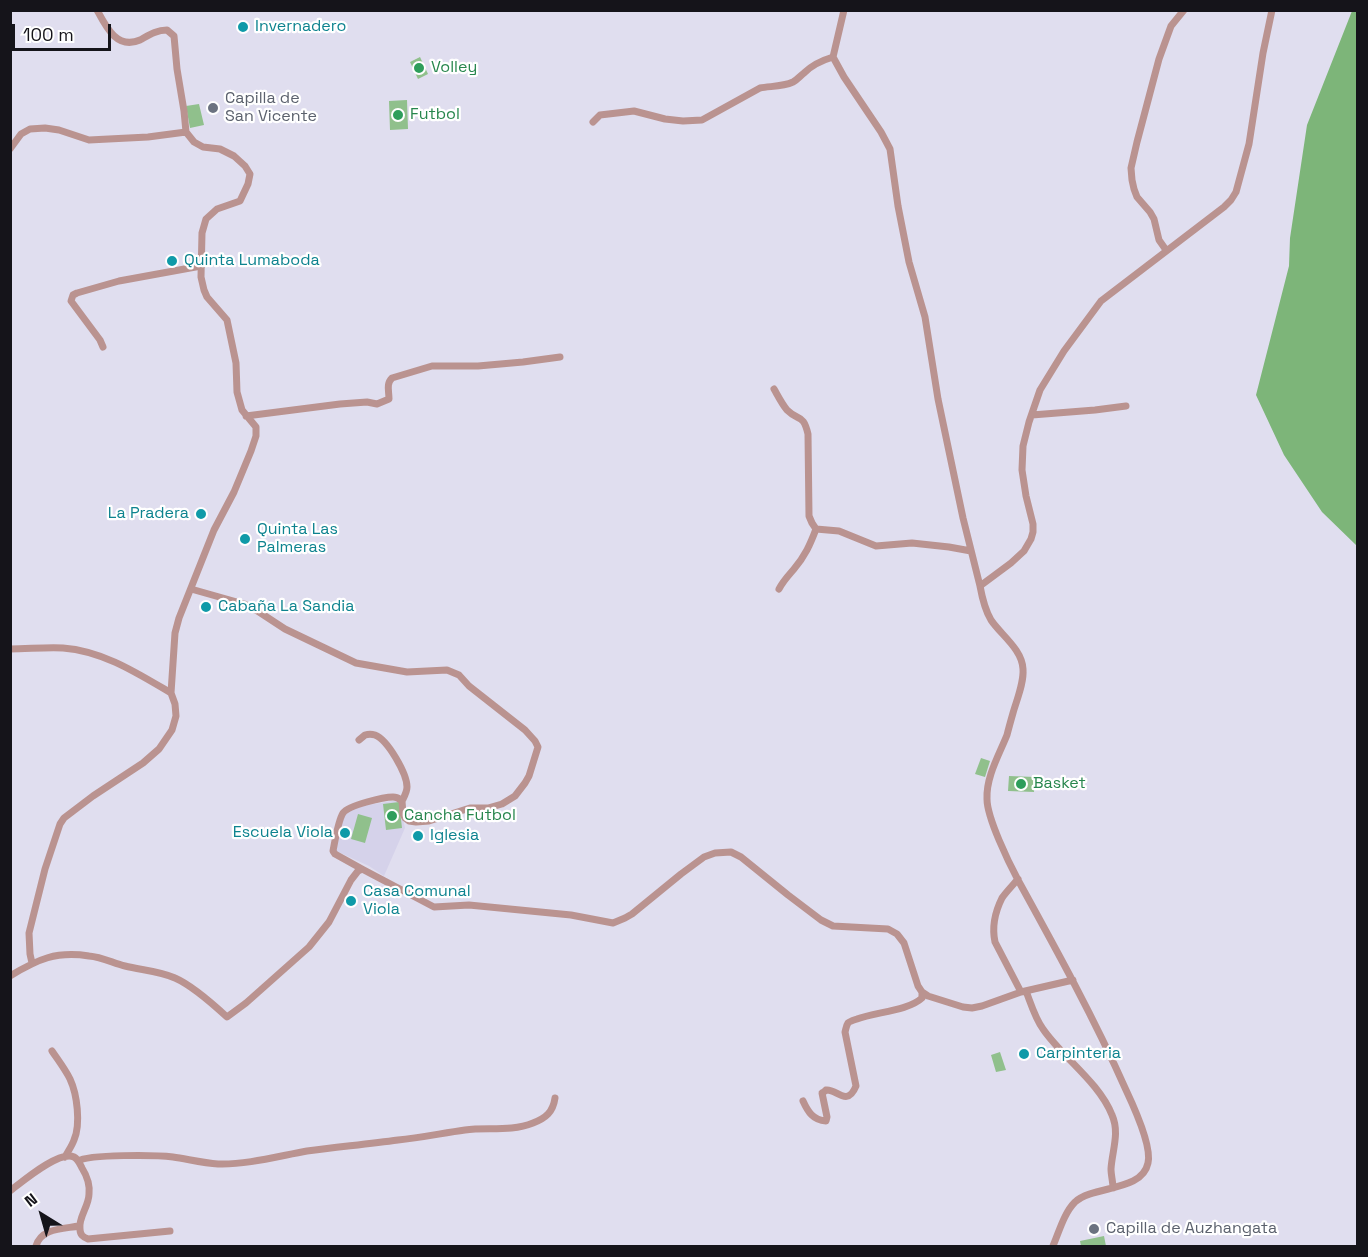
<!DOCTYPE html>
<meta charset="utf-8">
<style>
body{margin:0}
#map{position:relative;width:1368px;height:1257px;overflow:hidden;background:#e0deef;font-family:"Space Grotesk",sans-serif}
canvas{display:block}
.frame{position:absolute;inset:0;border:12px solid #15141a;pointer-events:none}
.north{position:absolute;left:12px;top:1185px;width:60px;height:60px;-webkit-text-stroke:4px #fff;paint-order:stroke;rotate:323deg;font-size:16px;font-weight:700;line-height:24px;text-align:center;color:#15141a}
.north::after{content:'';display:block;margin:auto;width:21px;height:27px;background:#15141a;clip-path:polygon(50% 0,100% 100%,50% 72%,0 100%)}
.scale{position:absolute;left:12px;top:24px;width:99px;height:27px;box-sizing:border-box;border:3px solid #15141a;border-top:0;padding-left:8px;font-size:18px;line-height:21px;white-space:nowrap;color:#15141a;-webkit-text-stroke:4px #fff;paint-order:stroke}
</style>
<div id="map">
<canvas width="1368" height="1257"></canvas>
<div class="frame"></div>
<div class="north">N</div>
<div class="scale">100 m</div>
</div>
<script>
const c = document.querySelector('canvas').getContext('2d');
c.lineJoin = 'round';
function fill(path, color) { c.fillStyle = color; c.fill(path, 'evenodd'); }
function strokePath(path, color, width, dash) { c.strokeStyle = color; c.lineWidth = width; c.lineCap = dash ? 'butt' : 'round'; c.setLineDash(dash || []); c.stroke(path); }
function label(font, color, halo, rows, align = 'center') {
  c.font = font + ' "Space Grotesk",sans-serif'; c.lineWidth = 4.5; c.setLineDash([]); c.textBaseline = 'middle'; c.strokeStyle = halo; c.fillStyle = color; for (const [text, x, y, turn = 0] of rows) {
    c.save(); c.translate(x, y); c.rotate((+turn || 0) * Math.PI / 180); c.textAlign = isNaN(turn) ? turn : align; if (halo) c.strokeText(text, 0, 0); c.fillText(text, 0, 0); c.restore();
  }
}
fill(new Path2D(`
 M399,800l6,28 -21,48 -15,-10 -35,-16 11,-37 10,-6z`), '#d5d2ea');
fill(new Path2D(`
 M420,57l8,17 -10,5 -8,-17z
 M407,100l1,29 -18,1 -1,-29z
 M199,104l5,21 -14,3 -4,-22z
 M981,758l9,3 -5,16 -10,-3z
 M1009,776l26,1 -1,15 -26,-1z
 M399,802l3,26 -16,2 -3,-26z
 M358,814l14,4 -7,25 -14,-4z
 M1000,1052l6,18 -10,2 -5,-17z
 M1104,1236l2,10h-25l-1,-5z`), '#90c08c');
fill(new Path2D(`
 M1352,11h6l-1,535 -35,-34 -38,-57 -28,-60 33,-129 1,-28 17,-113z`), '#7db579');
strokePath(new Path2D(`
 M844,10l-11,47 11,20 37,55 9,17 8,57 11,56 16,55 13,82 25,119 17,68
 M593,122l7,-7 34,-4 31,8 18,2 19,-1 58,-32c10,-2 22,-1 33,-6 4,-2 7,-6 11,-9 8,-8 19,-13 29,-16
 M10,149l11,-15 9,-5 15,-1 14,2 30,10 59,-3 38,-5
 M1166,250l-7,-10 -5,-21 -4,-7 -13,-15 -3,-8 -2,-9 -1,-12 6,-26 22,-83 12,-33 13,-16
 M103,347l-3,-7 -29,-39 2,-6 4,-2 42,-12 82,-15
 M774,389c4,7 8,15 13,21 12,12 16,3 21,24l1,82 3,7 4,6 23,2 37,15 36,-3 37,4 22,4
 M1032,415l63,-5 31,-4
 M246,416l94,-12 27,-2 10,2 12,-5c0,-8 -3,-15 3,-21l40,-12h46l45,-4 37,-5
 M191,589l53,15 12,6 29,19 71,34 51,9 40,-2 12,5 10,11 56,44 10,11 3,6 -9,29 -4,7 -10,13 -13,8 -14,4h-18l-41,13 -13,1 -7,-1 -4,-3 -2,-4 -1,-13c-4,-3 -4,-4 -9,-4 -9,0 -44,8 -50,16 -5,8 -8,28 -10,38l2,3 27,15
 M779,589c4,-8 9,-13 15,-20 11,-13 16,-24 22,-40
 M10,649c18,0 36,-2 53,-1 40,3 74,25 108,45
 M359,740l6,-5c3,-1 7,-1 10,0 13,5 32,39 32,52 0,5 -3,10 -5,14
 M1018,879c-5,6 -12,13 -16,19 -7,14 -10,30 -7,44l26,50
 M32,963l-2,-9 -1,-21 16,-64 15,-45 4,-6 29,-22 50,-33 16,-14 13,-19 4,-14 -1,-12 -4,-11 4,-60 4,-15 35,-88 20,-38 17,-41 5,-15v-9l-14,-17 -5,-18 -1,-29 -9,-43 -20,-23 -3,-7 -3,-13 1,-44 4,-14 11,-10 23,-8 8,-17 2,-10 -5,-8 -11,-10 -14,-7 -17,-2 -9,-5 -8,-10 -2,-21 -7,-42 -3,-33 -7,-6c-11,0 -18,5 -27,10 -23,10 -34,-13 -43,-30
 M10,976c28,-17 46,-25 79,-20 13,1 24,7 36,10 16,4 35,5 50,12 16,7 39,27 52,39l19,-14 63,-56 20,-25 22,-42 7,-9 4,-2 72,38 35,-2 102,10 42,8 12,-5 7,-4 49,-40 23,-17 11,-4 16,-1 10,5 47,38 33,25 12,6 55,3 9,5 7,9 14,43 4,6 6,4 35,11 9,1 10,-2 39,-14 52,-12
 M1026,991c5,13 9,27 17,38 19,28 56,53 69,86 8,18 0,36 -1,54 0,6 2,13 2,19
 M52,1051c6,9 13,18 18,28 7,15 11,45 4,61 -2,6 -6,11 -9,17
 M803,1101c5,11 10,19 23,20l1,-4 -5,-24c2,-1 3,-2 4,-3 10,-2 21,18 30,-4l-11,-54c1,-3 1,-6 3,-9 2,-2 6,-3 9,-4 18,-7 51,-8 65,-21v-6
 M78,1161c11,-7 79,-6 95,-4 14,2 30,6 45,7 28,1 61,-8 89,-13 31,-4 61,-7 91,-11 22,-2 45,-7 67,-10 22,-3 46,2 68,-7 13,-5 20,-11 22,-25
 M10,1191c12,-9 49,-41 64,-34 4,2 6,7 8,11 5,8 8,17 7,26 0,12 -11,24 -9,35 0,6 3,8 8,10l82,-8
 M36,1246c5,-18 27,-17 43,-20
 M1053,1246c6,-14 11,-33 22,-44 19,-17 67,-10 73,-39 4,-17 -14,-56 -22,-73 -32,-72 -70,-141 -108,-210 -9,-17 -31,-62 -31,-81 -1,-22 12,-44 20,-64 2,-8 4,-15 6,-22 4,-14 11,-30 10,-44 -1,-20 -22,-34 -32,-49 -6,-10 -9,-23 -11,-34l31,-23 13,-12 7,-12 2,-7v-8l-7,-28 -4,-26 1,-24 6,-24 11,-32 24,-39 37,-50 123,-94 7,-7 5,-8 13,-48 14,-91 9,-43`), '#ba9390', 7);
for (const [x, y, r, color] of [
 [243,27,6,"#0f9aa8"],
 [419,68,6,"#2e9e5b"],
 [213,108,6,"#6b7280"],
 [398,115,6,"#2e9e5b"],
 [172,261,6,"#0f9aa8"],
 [201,514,6,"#0f9aa8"],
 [245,539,6,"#0f9aa8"],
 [206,607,6,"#0f9aa8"],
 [1021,784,6,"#2e9e5b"],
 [392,816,6,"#2e9e5b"],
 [345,833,6,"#0f9aa8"],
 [418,836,6,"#0f9aa8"],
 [351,901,6,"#0f9aa8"],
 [1024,1054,6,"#0f9aa8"],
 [1094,1229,6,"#6b7280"]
]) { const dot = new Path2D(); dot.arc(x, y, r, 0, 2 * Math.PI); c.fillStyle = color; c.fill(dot); strokePath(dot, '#fff', 2); }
label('16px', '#0d838f', '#fff', [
 ["Invernadero",255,27],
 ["Quinta Lumaboda",184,261],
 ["La Pradera",189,514,"right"],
 ["Quinta Las",257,530],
 ["Palmeras",257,548],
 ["Cabaña La Sandia",218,607],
 ["Escuela Viola",333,833,"right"],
 ["Iglesia",430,836],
 ["Casa Comunal",363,892],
 ["Viola",363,910],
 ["Carpinteria",1036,1054]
], 'left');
label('16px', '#27864d', '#fff', [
 ["Volley",431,68],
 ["Futbol",410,115],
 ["Basket",1033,784],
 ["Cancha Futbol",404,816]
], 'left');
label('16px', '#5b616d', '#fff', [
 ["Capilla de",225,99],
 ["San Vicente",225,117],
 ["Capilla de Auzhangata",1106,1229]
], 'left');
</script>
